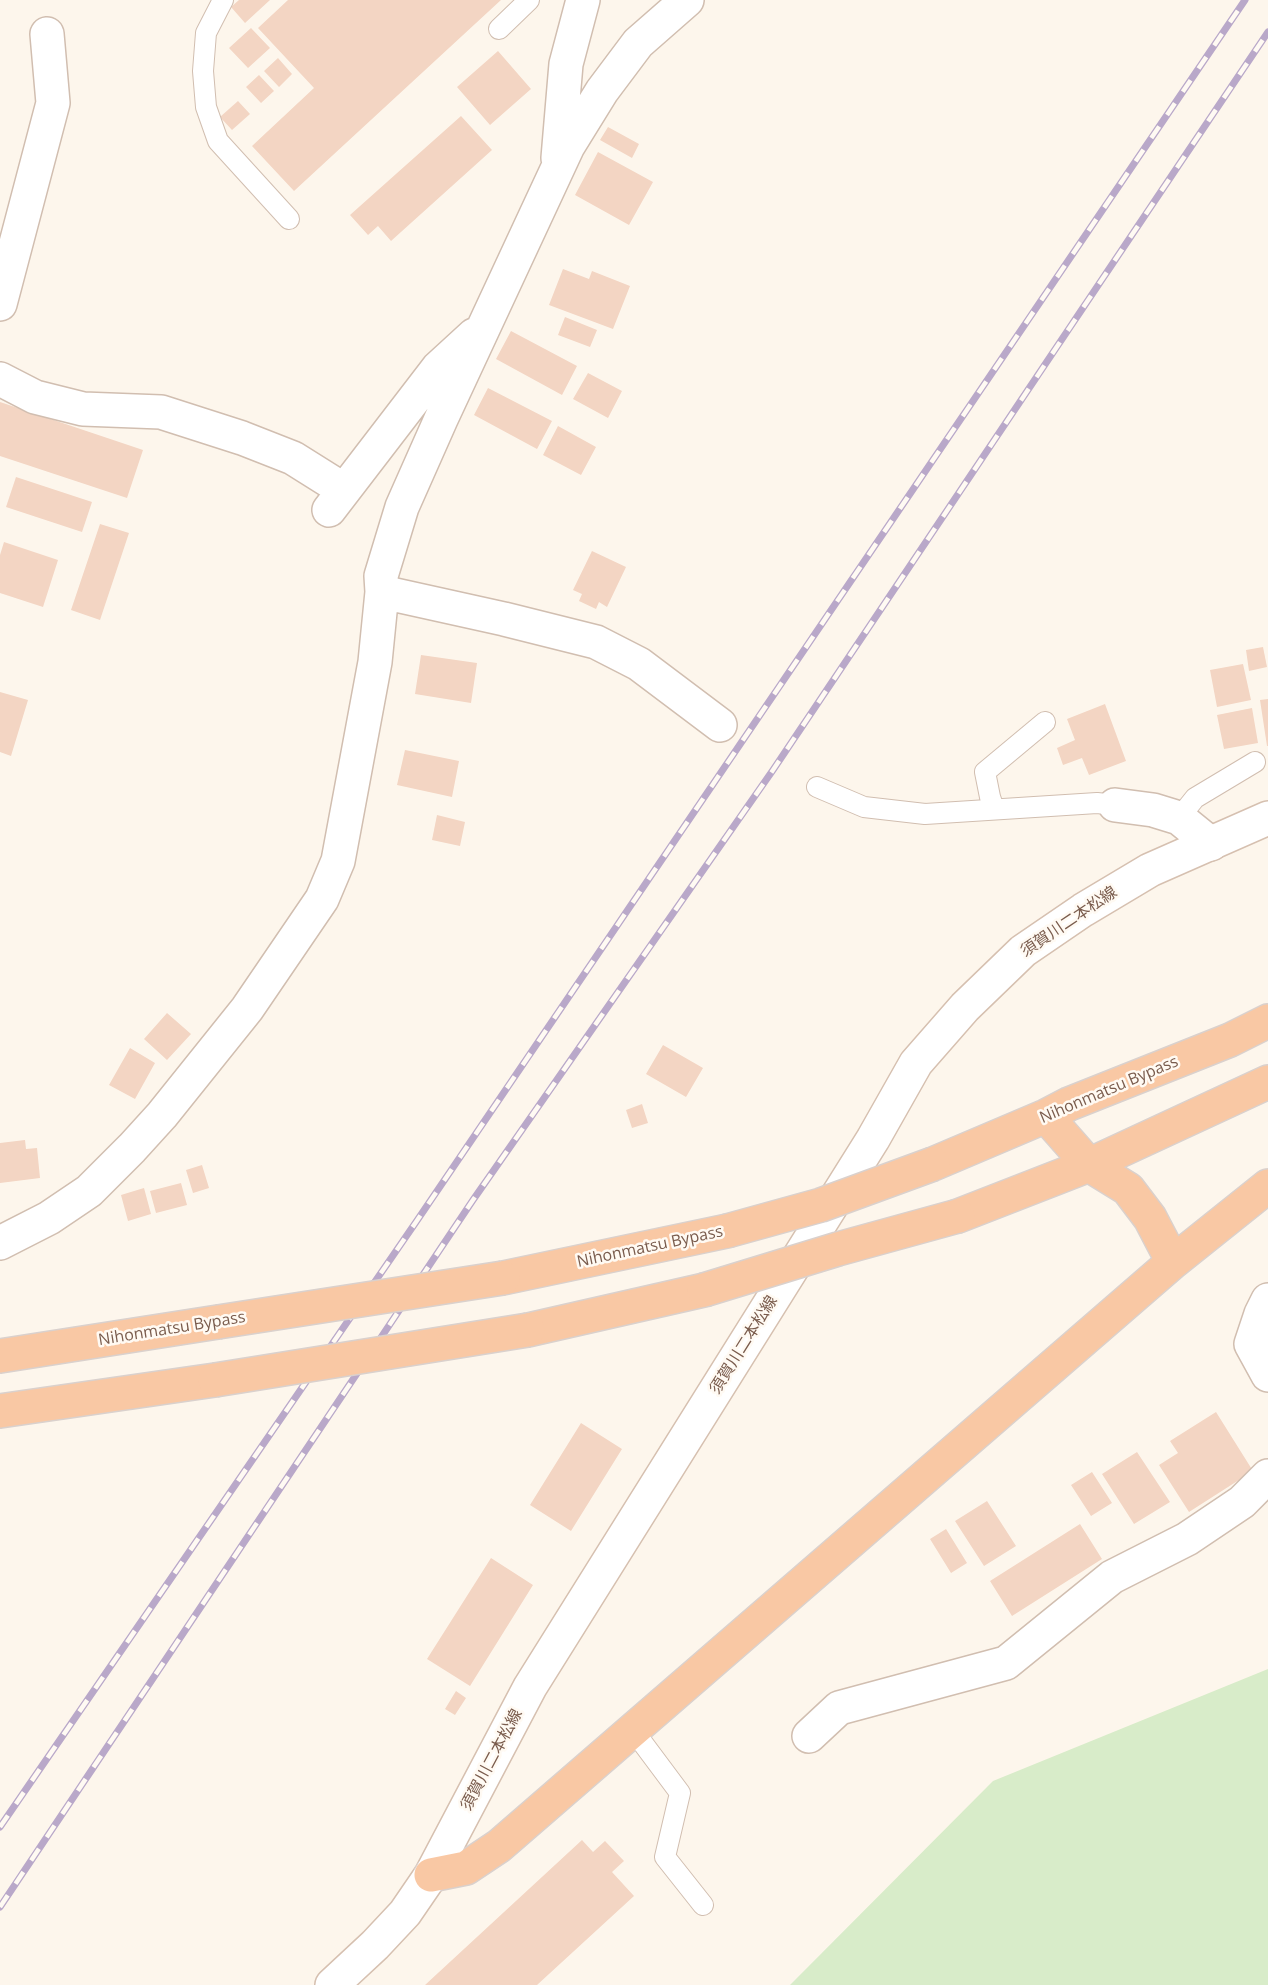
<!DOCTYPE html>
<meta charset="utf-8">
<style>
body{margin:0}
canvas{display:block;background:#fdf6ec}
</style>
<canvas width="1268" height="1985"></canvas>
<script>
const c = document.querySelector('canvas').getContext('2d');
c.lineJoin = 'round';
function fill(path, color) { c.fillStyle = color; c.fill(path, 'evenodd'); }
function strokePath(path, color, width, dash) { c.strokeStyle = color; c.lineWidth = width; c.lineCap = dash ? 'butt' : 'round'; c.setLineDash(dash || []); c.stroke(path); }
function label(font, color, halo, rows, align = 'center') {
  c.font = font + ' "Open Sans","Noto Sans JP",sans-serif'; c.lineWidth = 5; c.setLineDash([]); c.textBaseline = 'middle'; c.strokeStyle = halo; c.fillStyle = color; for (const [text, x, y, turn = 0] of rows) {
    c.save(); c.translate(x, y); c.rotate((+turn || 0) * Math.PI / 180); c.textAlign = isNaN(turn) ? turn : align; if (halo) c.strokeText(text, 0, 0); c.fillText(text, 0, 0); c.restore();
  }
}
fill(new Path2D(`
 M1268,1669v316h-478l203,-204z`), '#d8ecc9');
fill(new Path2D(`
 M239,0h31l-25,23 -14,-16z
 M288,0h213l-207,191 -42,-45 62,-58 -56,-60z
 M251,28l19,20 -22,20 -19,-20z
 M498,51l33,38 -41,36 -33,-38z
 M278,58l14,16 -13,13 -15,-16z
 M259,75l15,16 -13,12 -15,-16z
 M238,101l12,13 -18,16 -12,-13z
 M461,116l31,34 -101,91 -13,-15 -10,9 -18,-20z
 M608,127l31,17 -7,14 -32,-18z
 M598,152l55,30 -24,43 -54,-30z
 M563,269l26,10 3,-8 38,15 -17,43 -64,-24z
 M565,317l32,13 -7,17 -32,-12z
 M511,331l66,35 -15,29 -66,-36z
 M588,373l34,18 -14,27 -35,-19z
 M488,388l64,33 -15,28 -63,-34z
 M0,402l143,48 -16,48 -127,-42z
 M558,426l38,21 -15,28 -38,-20z
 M16,477l76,25 -10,30 -76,-25z
 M100,524l29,9 -29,87 -29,-10z
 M4,542l54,18 -15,47 -43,-14v-38z
 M592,551l34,16 -19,40 -8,-5 -3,7 -17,-8 3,-7 -9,-4z
 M1263,647l4,20 -18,4 -3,-21z
 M421,655l56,8 -6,40 -56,-9z
 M1243,664l8,36 -34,7 -7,-37z
 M0,692l28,8 -17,56 -11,-4z
 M1268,699v47h-1l-7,-46z
 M1105,704l21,57 -37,14 -7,-17 -19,7 -6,-17 18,-8 -8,-21z
 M1252,708l6,35 -34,6 -7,-34z
 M405,750l54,11 -7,36 -55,-12z
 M437,815l28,7 -5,24 -28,-6z
 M167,1013l24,21 -24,26 -23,-21z
 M663,1045l40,23 -17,29 -40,-23z
 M130,1048l25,15 -20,36 -26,-14z
 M642,1104l6,19 -16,5 -6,-18z
 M25,1140l1,9 11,-1 3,30 -40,5v-40z
 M202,1165l7,23 -16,5 -7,-23z
 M181,1183l6,22 -31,8 -6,-22z
 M144,1188l7,26 -23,7 -7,-26z
 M1216,1412l37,59 -64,41 -30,-47 19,-12 -8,-12z
 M581,1423l41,26 -51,82 -41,-26z
 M1137,1452l33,50 -36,22 -32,-50z
 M1092,1472l20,31 -21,13 -20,-31z
 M987,1501l29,45 -32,20 -29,-45z
 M1080,1524l22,35 -90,57 -22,-35z
 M946,1529l21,34 -16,10 -21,-34z
 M491,1558l42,27 -63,101 -43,-27z
 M456,1691l10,7 -11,17 -10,-6z
 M582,1840l11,12 12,-11 19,20 -12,11 22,24 -97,89h-112z`), '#f3d5c3');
const service = new Path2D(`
 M223,0l-17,33 -3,38 3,36 12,34 71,78
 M499,29l30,-29
 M817,787l47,20 61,7 172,-11 18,2
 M994,809l-4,-12 -5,-25 60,-50
 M1179,818l16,-20 60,-36
 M633,1730l47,63 -15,64 38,48`);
const minor = new Path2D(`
 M558,158l8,-94 17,-64
 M0,304l53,-201 -6,-69
 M0,379l35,18 48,12 78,3 81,26 51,20 51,32
 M329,510l109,-142 36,-33
 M382,592l122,27 92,23 43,22 81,61
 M1115,805l38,5 26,8 32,26
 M0,1243l49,-25 40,-27 43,-43 30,-33 85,-106 75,-110 16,-38 37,-199 7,-70 -1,-16 21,-69 39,-88 127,-273 34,-55 36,-48 49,-43
 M1268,1300l-7,14 -10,30 17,31
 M809,1736l30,-28 167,-45 106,-86 75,-38 55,-37 26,-26`);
const secondary = new Path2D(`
 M332,1985l43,-40 30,-32 26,-38 99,-188 343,-548 43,-76 49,-56 58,-56 60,-41 67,-40 118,-52`);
const trunk = new Path2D(`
 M1046,1116l43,49 39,24 22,29 23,44
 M933,1164l113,-48 23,-12 161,-64 38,-19
 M958,1216l131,-51 179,-83
 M503,1278l224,-47
 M528,1330l176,-40
 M0,1356l218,-34
 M0,1411l215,-31
 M431,1875l35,-7 33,-22 674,-584 95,-76`);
strokePath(service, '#d1beb0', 22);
strokePath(minor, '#d1beb0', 36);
strokePath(secondary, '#d6c0b0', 36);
strokePath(trunk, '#dad1cd', 36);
strokePath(service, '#fff', 20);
strokePath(minor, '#fff', 33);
strokePath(secondary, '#fff', 33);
strokePath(trunk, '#f9c8a4', 33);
const rail = new Path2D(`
 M0,1827l416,-605 829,-1222
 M0,1907l473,-707 300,-430 495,-738`);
strokePath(rail, '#b9a8c9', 7);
strokePath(rail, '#fffaf3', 4.5, [14]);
const trunkBridge = new Path2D(`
 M727,1231l94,-26 112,-41
 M704,1290l134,-41 120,-33
 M218,1322l285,-44
 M215,1380l313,-50`);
strokePath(trunkBridge, '#dad1cd', 36, []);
strokePath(trunkBridge, '#f9c8a4', 33);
label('16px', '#7a5c4d', '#fffaf3', [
 ["須賀川二本松線",1069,922,-34],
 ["Nihonmatsu Bypass",1109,1090,-23],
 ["Nihonmatsu Bypass",650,1247,-12],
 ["Nihonmatsu Bypass",172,1329,-9],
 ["須賀川二本松線",744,1345,-58],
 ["須賀川二本松線",492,1760,-62]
]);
</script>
